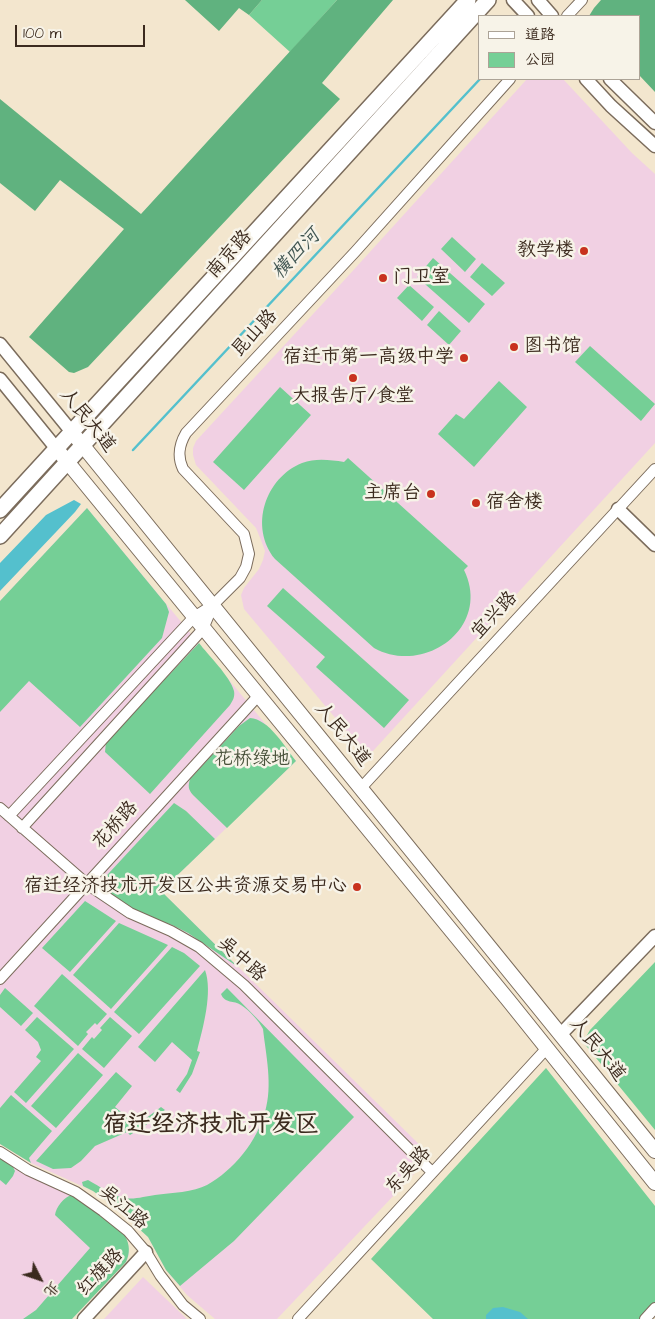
<!DOCTYPE html>
<meta charset="utf-8">
<style>
body{margin:0}
#map{position:relative;width:655px;height:1319px;overflow:hidden;background:#f3e6ce;font-family:"Architects Daughter","LXGW WenKai TC",sans-serif}
canvas{display:block}
.legend{position:absolute;left:478px;top:15px;width:162px;height:65px;box-sizing:border-box;background:#f7f3e8;border:1px solid #aca397;margin:0;padding:6px 9px;list-style:none;font-size:15px;color:#3b2a1e}
.legend li{display:flex;align-items:center;gap:10px;height:25px}
.legend b{width:25px;border:1px solid #aca397}
.north{position:absolute;left:15px;top:1254px;width:50px;height:50px;-webkit-text-stroke:4px #f7f3e8;paint-order:stroke;rotate:131deg;font-size:14px;font-weight:700;line-height:20px;text-align:center;color:#3b2a1e}
.north::after{content:'';display:block;margin:auto;width:18px;height:22px;background:#3b2a1e;clip-path:polygon(50% 0,100% 100%,50% 72%,0 100%)}
.scale{position:absolute;left:15px;top:25px;width:130px;height:22px;box-sizing:border-box;border:2px solid #3b2a1e;border-top:0;padding-left:6px;font-size:15px;line-height:18px;white-space:nowrap;color:#3b2a1e;-webkit-text-stroke:4px #f7f3e8;paint-order:stroke}
</style>
<div id="map">
<canvas width="655" height="1319"></canvas>
<ul class="legend">
<li><b style="height:6px;background:#fff"></b>道路</li>
<li><b style="height:14px;background:#75cf96"></b>公园</li>
</ul>
<div class="north">北</div>
<div class="scale">100 m</div>
</div>
<script>
const c = document.querySelector('canvas').getContext('2d');
c.lineJoin = 'round';
function fill(path, color) { c.fillStyle = color; c.fill(path, 'evenodd'); }
function strokePath(path, color, width, dash) { c.strokeStyle = color; c.lineWidth = width; c.lineCap = dash ? 'butt' : 'round'; c.setLineDash(dash || []); c.stroke(path); }
function label(font, color, halo, rows, align = 'center') {
  c.font = font + ' "Architects Daughter","LXGW WenKai TC",sans-serif'; c.lineWidth = 5; c.setLineDash([]); c.textBaseline = 'middle'; c.strokeStyle = halo; c.fillStyle = color; for (const [text, x, y, turn = 0] of rows) {
    c.save(); c.translate(x, y); c.rotate((+turn || 0) * Math.PI / 180); c.textAlign = isNaN(turn) ? turn : align; if (halo) c.strokeText(text, 0, 0); c.fillText(text, 0, 0); c.restore();
  }
}
fill(new Path2D(`
 M527,79h36l69,74 23,21v269l-282,308h-10l-119,-142 -3,-14 3,-7 15,-19 4,-9 2,-9 -4,-11 -5,-12 -60,-63 -3,-10v-7l3,-7 153,-166z
 M87,508l209,253 -135,130 270,265 -154,163h-62l-28,-24 -21,-25 -18,-33 -33,-30 -22,-16 -62,-28 -31,-19v-543z
 M0,1157l72,38 56,47 1,13 -3,7 -54,57h-72z
 M143,1277l44,42h-83z`), '#f1d0e3');
fill(new Path2D(`
 M262,0h75l-47,52 -41,-37z
 M452,237l24,22 -11,13 -24,-23z
 M433,258l52,46 -16,19 -52,-46z
 M482,263l23,20 -13,13 -22,-19z
 M409,285l25,22 -12,14 -25,-23z
 M439,311l22,20 -12,14 -22,-20z
 M590,346l65,58 -14,17 -66,-59z
 M499,381l28,26 -53,60 -36,-33 18,-20 8,5z
 M280,387l31,28 -67,75 -31,-28z
 M348,458l120,108 -4,4c28,57 -39,106 -90,78l-99,-89c-26,-32 -10,-81 27,-96 14,-5 28,-3 42,-1z
 M87,508l79,96 3,8 -7,26 -82,89 -51,-46 -29,31v-111z
 M283,588l126,112 -25,28 -68,-61 9,-10 -58,-51z
 M199,643c9,12 31,33 35,48 1,6 -1,9 -4,14l-80,89 -45,-42 1,-10z
 M250,718c19,1 35,29 46,43l-69,67 -34,-33c-5,-6 -5,-9 -3,-16l49,-53z
 M174,803l12,8 29,28 -54,52 77,76 -50,-34 -16,-8 -33,-11 -43,-27z
 M85,901l31,20 -46,51 -28,-24z
 M119,923l49,22 -57,64 -38,-34z
 M172,947l12,6 16,13 -61,68 -25,-22z
 M655,962v168l-72,-88 7,-12z
 M205,970c8,22 -2,58 -8,81l3,1 -8,22 -12,19 -4,-3 11,-16 5,-14 -20,-18 -17,20 -17,-15z
 M62,974l45,40 -10,11 -2,-2 -9,9 2,2 -10,12 -44,-40z
 M5,988l28,25 -12,13 -21,-19v-12z
 M227,988l127,129 -120,124 -54,45 -14,-16 -18,-33 -33,-30 -22,-16 -10,-5 -1,-4 6,-2c13,7 22,15 37,18 9,2 21,-2 30,-3 16,-2 39,-3 52,-10 27,-15 50,-44 58,-73 8,-27 1,-56 -2,-83 -4,-8 -14,-19 -22,-24 -7,-5 -16,-1 -20,-11z
 M37,1017l37,32 -48,54 -12,-11 27,-31 -5,-4 5,-7 -3,-8 -13,-12z
 M110,1017l22,19 -28,32 -22,-19 10,-12 2,2 8,-9 -2,-2z
 M78,1053l25,22 -47,53 -25,-22z
 M546,1068l109,138v98l-15,15h-207l-62,-60z
 M116,1072l16,14 -17,21 22,18 24,-18 4,3 -19,15 -16,10 -3,-3 -32,14 -14,15 -10,7 -18,1 -17,-8z
 M11,1095l41,36 -23,27 2,5 -31,-19v-36z
 M0,1157l12,8 3,6 -2,5 -7,9 -6,-5z
 M72,1195c12,7 47,31 53,41 5,9 5,17 1,26l-54,57h-49l13,-9 54,-62 -35,-33c1,-8 9,-18 17,-20z`), '#75cf96');
fill(new Path2D(`
 M185,0h77l-13,15 -10,-7 -20,23z
 M337,0h56l-71,83 18,16 -252,268 -14,6 -5,-1 -40,-35 95,-108 -64,-49 -25,31 -35,-28v-84l141,115z
 M601,0h54v92l-16,-17v-59h-50l5,-8z`), '#60b27f');
fill(new Path2D(`
 M74,500l7,4 -6,8 -75,79v-28l46,-48z
 M503,1307l17,5 8,7h-42v-4l7,-7z`), '#54c0cd');
strokePath(new Path2D(`
 M133,450l347,-371`), '#54c0cd', 2.5);
const minor = new Path2D(`
 M567,16l15,-16
 M361,788l294,-319
 M0,808l87,76 43,29 41,18 28,16 45,38 188,187
 M9,816l185,-199 19,-12 27,-27 6,-11 3,-13 -5,-20 -61,-65c-6,-13 -4,-24 3,-36l169,-181 155,-173
 M22,828l181,-199 10,-24
 M0,979l259,-284
 M0,1152l28,18 48,22 27,19 25,20 18,21 14,23 23,30 17,14
 M298,1319l249,-271
 M645,1319l10,-11`);
const tertiary = new Path2D(`
 M513,0l15,16
 M538,0l14,16
 M586,79l25,27 44,40
 M610,79l45,44
 M0,344l71,87
 M0,379l56,69
 M618,509l37,36
 M561,1034l94,-98
 M84,1319l62,-67`);
const secondary = new Path2D(`
 M71,431l584,720
 M56,448l453,553 146,182`);
const primary = new Path2D(`
 M0,510l468,-510
 M0,536l488,-536`);
strokePath(minor, '#7b6c5c', 12);
strokePath(tertiary, '#7b6c5c', 15);
strokePath(secondary, '#7b6c5c', 16);
strokePath(primary, '#7b6c5c', 18);
strokePath(minor, '#fff', 10);
strokePath(tertiary, '#fff', 12);
strokePath(secondary, '#fff', 14);
strokePath(primary, '#fff', 15);
for (const [x, y, r, color] of [
 [584,251,5,"#c8321e"],
 [383,278,5,"#c8321e"],
 [514,347,5,"#c8321e"],
 [464,358,5,"#c8321e"],
 [353,378,5,"#c8321e"],
 [431,494,5,"#c8321e"],
 [476,503,5,"#c8321e"],
 [357,887,5,"#c8321e"]
]) { const dot = new Path2D(); dot.arc(x, y, r, 0, 2 * Math.PI); c.fillStyle = color; c.fill(dot); strokePath(dot, '#f7f3e8', 2); }
label('19px', '#3b2a1e', '#f7f3e8', [
 ["教学楼",574,251],
 ["门卫室",393,278,"left"],
 ["图书馆",524,347,"left"],
 ["宿迁市第一高级中学",454,358],
 ["大报告厅/食堂",353,397,"center"],
 ["主席台",421,494],
 ["宿舍楼",486,503,"left"],
 ["宿迁经济技术开发区公共资源交易中心",347,887]
], 'right');
label('19px', '#3b2a1e', '#f7f3e8', [
 ["南京路",230,255,-48],
 ["昆山路",255,334,-47],
 ["人民大道",87,421,51],
 ["宜兴路",495,616,-47],
 ["人民大道",342,735,51],
 ["花桥路",116,826,-48],
 ["吴中路",241,960,42],
 ["人民大道",597,1050,51],
 ["东吴路",409,1171,-48],
 ["吴江路",123,1208,40],
 ["红旗路",101,1273,-47]
]);
label('19px', '#4a533c', '#f7f3e8', [
 ["花桥绿地",252,760]
]);
label('italic 20px', '#425753', '#f7f3e8', [
 ["横四河",297,255,-47]
]);
label('bold 24px', '#3b2a1e', '#f7f3e8', [
 ["宿迁经济技术开发区",211,1126]
]);
</script>
